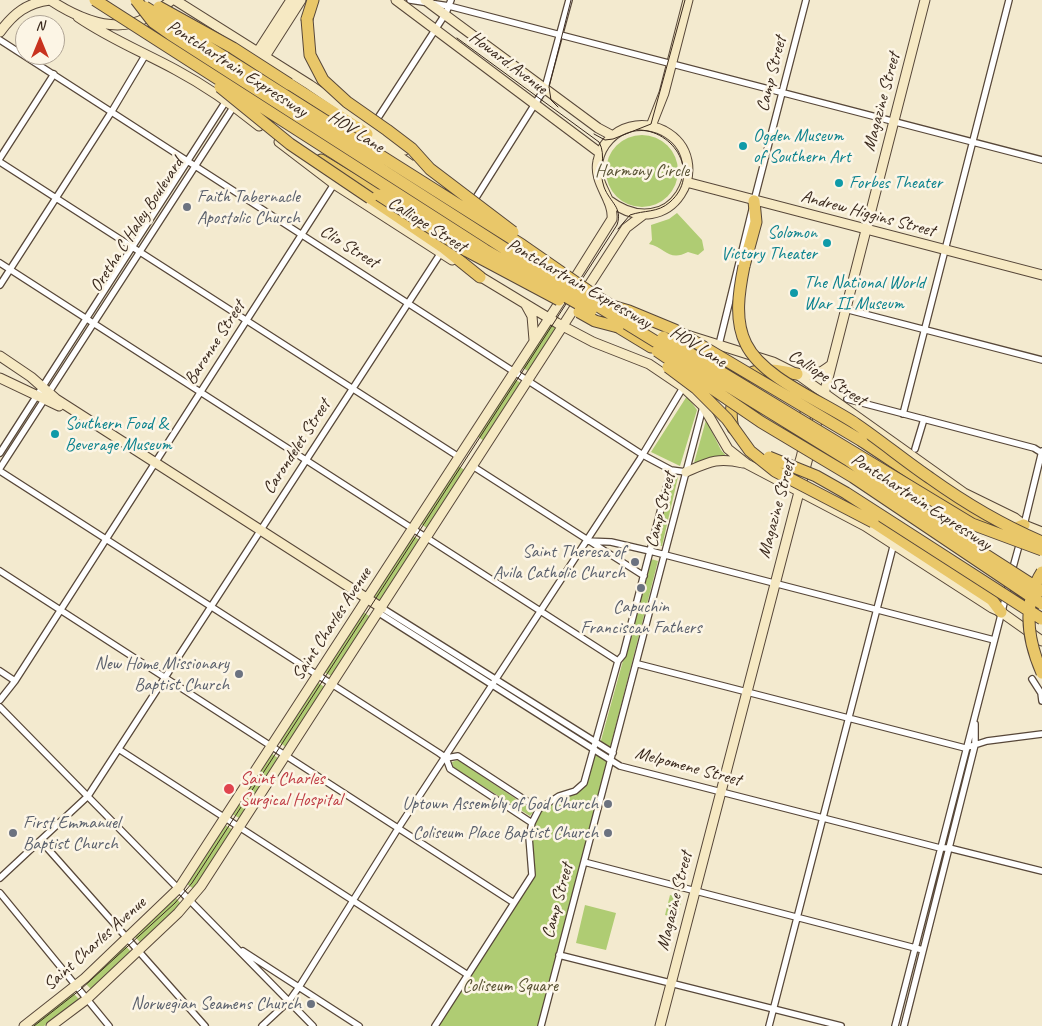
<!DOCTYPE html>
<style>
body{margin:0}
#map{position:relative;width:1042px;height:1026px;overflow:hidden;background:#f3eacf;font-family:Caveat,sans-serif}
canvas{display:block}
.north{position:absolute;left:15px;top:15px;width:50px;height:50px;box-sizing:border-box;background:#fcf5e5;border:1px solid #afa495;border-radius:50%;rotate:0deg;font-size:14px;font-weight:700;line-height:20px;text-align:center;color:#3b2a1e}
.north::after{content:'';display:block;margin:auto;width:18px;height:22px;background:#c8321e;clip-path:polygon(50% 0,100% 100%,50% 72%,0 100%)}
</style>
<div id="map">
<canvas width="1042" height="1026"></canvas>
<div class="north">N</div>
</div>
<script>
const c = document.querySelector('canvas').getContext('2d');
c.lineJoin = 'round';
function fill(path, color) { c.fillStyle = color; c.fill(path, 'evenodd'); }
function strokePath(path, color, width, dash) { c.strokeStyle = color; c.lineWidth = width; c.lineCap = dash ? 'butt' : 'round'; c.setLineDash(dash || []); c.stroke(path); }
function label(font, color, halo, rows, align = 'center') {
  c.font = font + ' Caveat,sans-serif'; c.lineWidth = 5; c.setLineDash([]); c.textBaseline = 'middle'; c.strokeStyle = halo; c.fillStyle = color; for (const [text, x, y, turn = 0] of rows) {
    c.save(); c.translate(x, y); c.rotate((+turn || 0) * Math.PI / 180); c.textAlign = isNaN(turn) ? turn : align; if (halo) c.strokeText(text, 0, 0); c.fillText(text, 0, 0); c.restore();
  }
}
fill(new Path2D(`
 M606 171a36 36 0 1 1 72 0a36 36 0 1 1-72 0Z
 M677,213l25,27 2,10 -6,5 -10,-3c-19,10 -22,-4 -39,-8l3,-4 -1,-15 18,-6z
 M549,324l7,4 -28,43 -7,-4z
 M513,378l8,5 -37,58 -7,-5z
 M687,396l10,14 -17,56 -29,-14z
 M706,420l15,30 7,8h-20l-14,5z
 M457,465l9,6 -38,58 -8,-6z
 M672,476l6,1 -16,69h-5l-2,-2z
 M412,535l9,6 -39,60 -9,-5z
 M651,559l7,2 -48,187h-3l-7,-4z
 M362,611l10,7 -39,59 -9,-5z
 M317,682l9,6 -39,60 -8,-6z
 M594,751l17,10 -70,265h-106l97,-150 -3,-39 10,-28 42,-21z
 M271,753l8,6 -38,60 -9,-5z
 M458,760l76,51 -4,5 -77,-49 -1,-5z
 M225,825l10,6 -40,59 -8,-6z
 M670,895l12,3 -5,20 -12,-3z
 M176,898l6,7 -41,38 -7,-7z
 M585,905l31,8 -10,37 -30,-7z
 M125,945l6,7 -40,37 -6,-6z
 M73,993l6,6 -35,27h-16z`), '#afcc73');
const street = new Path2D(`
 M410,0l39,6 593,154
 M0,40l643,415 28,15 15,2
 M374,124l72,-111 5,-13
 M0,158l54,-84
 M0,162l459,295
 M754,201l52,-201
 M460,223l85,-135 24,-88
 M0,263l618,398
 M0,285l112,-174 34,-57
 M845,309l197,51
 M713,369l39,-159
 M847,399l187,49 8,5
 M903,414l106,-414
 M915,449l9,-30
 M0,453l226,-352
 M474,467l170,109
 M0,468l234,-362
 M0,471l439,282 7,5 4,11 82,54
 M1024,525l18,-74
 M586,541l25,1 39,9 344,89
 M0,571l514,332
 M1012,571l8,-29
 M382,608l231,145
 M379,613l241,153 320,82h9l93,23
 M638,664l327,84 22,-7 55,-7
 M0,671l15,10
 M1032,679l9,14 1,8
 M0,700l15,-19 321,-500
 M0,707l313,319
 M120,750l348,225
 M446,758l12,-2 81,53
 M41,841l164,185
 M584,862l339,88
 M0,878l88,-82 354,-545
 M0,893l109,133
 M243,951l116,75
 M559,955l282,71
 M262,1026l27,-25 10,-14 100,-160 241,-368 44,-73
 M435,1026l97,-151 -3,-38 3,-14 7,-14 20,-13 16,-5 9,-8 34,-122 5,-6 48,-185
 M541,1026l162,-619
 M769,1026l125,-483
 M895,1026l115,-446
 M904,1026l71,-281v-21`);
const secondary = new Path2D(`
 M50,0c26,17 64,35 96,18 9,-5 18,-12 26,-18
 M175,0l135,85 95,65
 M396,0l204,153
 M425,0l173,128 15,8
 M78,17c32,22 65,35 98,53 30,16 57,35 83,56
 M0,32c14,-19 27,-29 50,-32
 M255,56l36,-56
 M262,61l39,-61
 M651,126l13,-33 24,-93
 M367,134l54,38
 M279,142l55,42 118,76
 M417,163l27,29
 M686,182l356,93
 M476,274l81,49 36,19 56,22 34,23 20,19 25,43 19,15 118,62 127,82 9,4 41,29
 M570,286l42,-67c2,-20 -19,-36 -14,-58 3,-16 16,-30 32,-34 12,-3 24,-1 34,4 54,29 8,117 -56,69
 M526,305l6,11 2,24
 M629,315l31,17 12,1
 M687,335l86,27 24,12 167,119 51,25 9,7 18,7
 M0,356l31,21 25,22 326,209
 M800,374c13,3 21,-1 31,-9
 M0,378l59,28
 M814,433l111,-433
 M686,472c23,-10 31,-15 57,-9
 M794,473c11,-14 13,-52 10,-70
 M24,1026l61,-48 94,-90 384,-591
 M51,1026l36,-27 91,-86 23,-27 425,-658 17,-13
 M660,1026l151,-580`);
const highway = new Path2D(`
 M307,19l6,-19
 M289,84l78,50
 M321,160l58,35
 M370,198l74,50 36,29
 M744,266l12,-44 -2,-21
 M594,295l18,11
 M618,327l33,20
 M733,428c-5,-18 2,-52 24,-57 13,-3 28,1 40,3
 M862,441l113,75 36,14 13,-5
 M873,522l119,78 9,12`);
strokePath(street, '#574739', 8);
strokePath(secondary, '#574739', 11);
strokePath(highway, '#574739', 13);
strokePath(street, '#fff', 5.5);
strokePath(secondary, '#f6e9c3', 9);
strokePath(highway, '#e9c769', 11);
strokePath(new Path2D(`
 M558,107l-7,-7 -2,-13 22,-87
 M594,134l11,6 8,-1 38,-15 34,-124
 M618,229l12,-14c14,-5 28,-2 40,-13 31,-27 5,-73 -33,-72
 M34,1026l46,-36 95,-87 17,-20 425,-658c6,-18 -7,-22 -13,-38 -6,-16 3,-31 -5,-45l-142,-104`), '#3b2a1e', 1);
const highwayBridge = new Path2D(`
 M95,0l390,250 106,61
 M136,0l17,22 17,12 337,216 341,210 91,65 103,66
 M145,7l377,238 72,50
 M159,7l74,41 56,36
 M307,19l3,36 13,25 24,22 40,28 25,19 18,20 83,63
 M220,87l70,57 80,54
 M379,195l88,56 92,49
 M744,266c-5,25 -10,54 2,78 17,35 78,58 110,80 25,17 49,37 74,54 35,25 72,47 112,64
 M612,306l17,5 46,19 187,111
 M579,312l16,9 23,6
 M663,337l309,187 70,26
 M657,351l104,71 92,55 189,127
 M668,367l28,21 31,31 23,32 25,20 98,51
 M769,457l47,19 30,17 196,126
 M1042,572c-20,32 -15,67 0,101`);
strokePath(highwayBridge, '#574739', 13, []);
strokePath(highwayBridge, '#e9c769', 11);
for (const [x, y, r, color] of [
 [743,146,5,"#0f9aa8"],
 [839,183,5,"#0f9aa8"],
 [187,207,5,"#6b7280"],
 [827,243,5,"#0f9aa8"],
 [794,293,5,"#0f9aa8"],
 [55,434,5,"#0f9aa8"],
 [635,562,5,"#6b7280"],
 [641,588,5,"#6b7280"],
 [239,674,5,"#6b7280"],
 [229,789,6,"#e0444e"],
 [608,804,5,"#6b7280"],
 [13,833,5,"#6b7280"],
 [608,833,5,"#6b7280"],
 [311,1004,5,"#6b7280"]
]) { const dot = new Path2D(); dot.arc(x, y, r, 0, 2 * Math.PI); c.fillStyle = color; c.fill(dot); strokePath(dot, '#fcf5e5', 2); }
label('18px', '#3b2a1e', '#fcf5e5', [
 ["Howard Avenue",508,63,37],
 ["Pontchartrain Expressway",237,69,33],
 ["Camp Street",772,74,-76],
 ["Magazine Street",882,102,-75],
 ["HOV Lane",356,132,33],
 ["Andrew Higgins Street",868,214,15],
 ["Oretha C Haley Boulevard",137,225,-57],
 ["Calliope Street",427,225,32],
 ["Clio Street",349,247,32],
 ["Pontchartrain Expressway",579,284,30],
 ["Baronne Street",215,343,-57],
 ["HOV Lane",698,347,32],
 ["Calliope Street",827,378,33],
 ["Carondelet Street",297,447,-57],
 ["Pontchartrain Expressway",921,502,33],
 ["Magazine Street",777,509,-75],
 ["Camp Street",661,510,-76],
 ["Saint Charles Avenue",332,624,-57],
 ["Melpomene Street",688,767,15],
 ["Camp Street",558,901,-75],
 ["Magazine Street",675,901,-76],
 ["Saint Charles Avenue",95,944,-42]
]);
label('18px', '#0d838f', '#fcf5e5', [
 ["Ogden Museum",753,136],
 ["of Southern Art",753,157],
 ["Forbes Theater",849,183],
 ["Solomon",817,233,"right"],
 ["Victory Theater",817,254,"right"],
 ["The National World",804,283],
 ["War II Museum",804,304],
 ["Southern Food &",65,424],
 ["Beverage Museum",65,445]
], 'left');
label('18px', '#585233', '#fcf5e5', [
 ["Harmony Circle",642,171],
 ["Coliseum Square",510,986]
]);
label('18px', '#5b616d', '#fcf5e5', [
 ["Faith Tabernacle",197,197,"left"],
 ["Apostolic Church",197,218,"left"],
 ["Saint Theresa of",625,552],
 ["Avila Catholic Church",625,573],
 ["Capuchin",641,607,"center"],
 ["Franciscan Fathers",641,628,"center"],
 ["New Home Missionary",229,664],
 ["Baptist Church",229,685],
 ["Uptown Assembly of God Church",598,804],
 ["First Emmanuel",23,823,"left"],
 ["Baptist Church",23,844,"left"],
 ["Coliseum Place Baptist Church",598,833],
 ["Norwegian Seamens Church",301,1004]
], 'right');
label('18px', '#be3a42', '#fcf5e5', [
 ["Saint Charles",240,779],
 ["Surgical Hospital",240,800]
], 'left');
</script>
